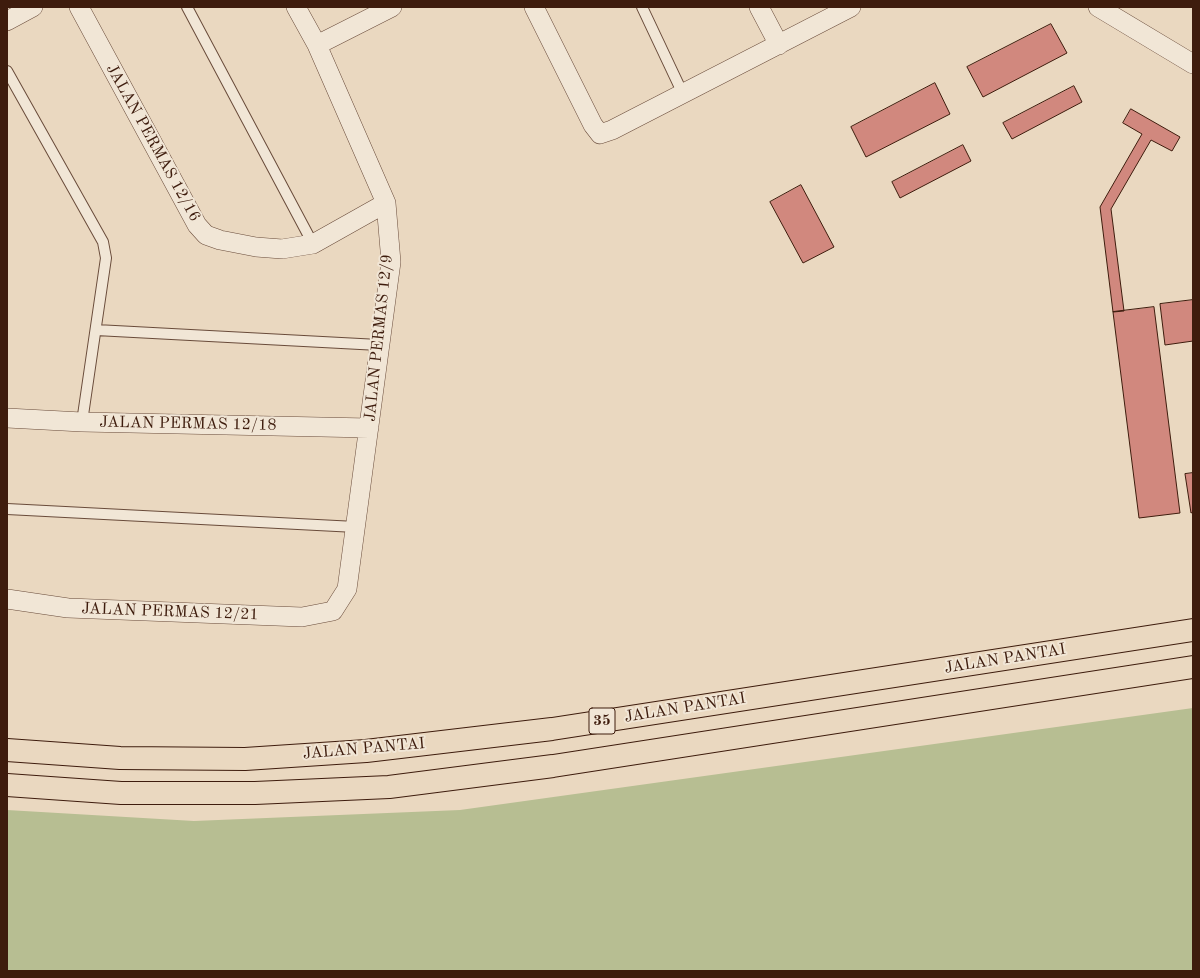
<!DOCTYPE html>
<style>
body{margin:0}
#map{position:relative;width:1200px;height:978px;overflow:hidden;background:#ead8c0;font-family:"Old Standard TT",serif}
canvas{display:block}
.frame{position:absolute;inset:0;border:8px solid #3e1c0d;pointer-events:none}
</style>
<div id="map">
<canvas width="1200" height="978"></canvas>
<div class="frame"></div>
</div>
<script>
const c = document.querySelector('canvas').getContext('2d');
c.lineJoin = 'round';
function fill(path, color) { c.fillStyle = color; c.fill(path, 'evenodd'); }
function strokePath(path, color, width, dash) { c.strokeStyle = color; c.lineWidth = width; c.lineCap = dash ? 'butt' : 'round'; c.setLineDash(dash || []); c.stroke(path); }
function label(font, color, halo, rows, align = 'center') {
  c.font = font + ' "Old Standard TT",serif'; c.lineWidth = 4; c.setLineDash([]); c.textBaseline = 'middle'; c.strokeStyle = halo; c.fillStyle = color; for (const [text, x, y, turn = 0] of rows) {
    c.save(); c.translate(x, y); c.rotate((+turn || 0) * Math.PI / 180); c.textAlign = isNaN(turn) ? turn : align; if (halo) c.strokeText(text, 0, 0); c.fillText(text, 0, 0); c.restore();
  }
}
fill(new Path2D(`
 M1193,708v263h-1186v-161l187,11 266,-11z`), '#b7be92');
const building = new Path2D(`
 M1051,24l16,29 -84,44 -16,-30z
 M935,83l15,31 -84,43 -15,-30z
 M1074,86l8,16 -70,37 -9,-16z
 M1131,109l49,28 -8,14 -21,-11 -40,69 13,102 -11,1 -13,-105 42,-73 -19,-11z
 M963,145l8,16 -71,37 -8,-16z
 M801,185l33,62 -31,16 -33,-61z
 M1193,300v41l-28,4 -5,-41z
 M1154,307l26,206 -41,5 -26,-206z
 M1193,473v39l-2,1 -6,-39z`);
fill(building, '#d1887e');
strokePath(building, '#3e1c0d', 1);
const lane = new Path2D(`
 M187,7l126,237
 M642,7l41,87
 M7,71l96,171 3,16 -24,164
 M96,330l283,15
 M7,509l349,18`);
const street = new Path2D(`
 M79,7l118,218 9,10 14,5 36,7 26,2 31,-5 73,-41
 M534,7l59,118 7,9 12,-4 239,-123
 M759,7l20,38
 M1098,7l95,57
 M7,21l26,-14
 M317,45l75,-38
 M7,418l75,4 287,6
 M7,599l61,9 234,9 31,-6 14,-22 44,-327 -5,-59 -69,-158 -21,-38`);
const highway = new Path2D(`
 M7,750l113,8 125,1 121,-8 186,-22 641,-99
 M7,785l114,8h134l134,-6 164,-21 640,-99`);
strokePath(lane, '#694b3a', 12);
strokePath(street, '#694b3a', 20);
strokePath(highway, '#3e1c0d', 24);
strokePath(lane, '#f1e6d6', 10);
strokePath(street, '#f1e6d6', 19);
strokePath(highway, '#ead8c0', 22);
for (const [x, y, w] of [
 [602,721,26]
]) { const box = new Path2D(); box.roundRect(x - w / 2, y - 13, w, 26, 3); c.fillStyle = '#f1e6d6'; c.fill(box); strokePath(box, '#3e1c0d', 1); }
label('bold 15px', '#3e1c0d', null, [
 ["35",602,721]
]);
label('16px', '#3e1c0d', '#f1e6d6', [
 ["JALAN PERMAS 12/16",153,143,61],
 ["JALAN PERMAS 12/9",379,338,-84],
 ["JALAN PERMAS 12/18",188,424,1],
 ["JALAN PERMAS 12/21",170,612,2],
 ["JALAN PANTAI",1005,659,-9],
 ["JALAN PANTAI",685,708,-9],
 ["JALAN PANTAI",364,749,-5]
]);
</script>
